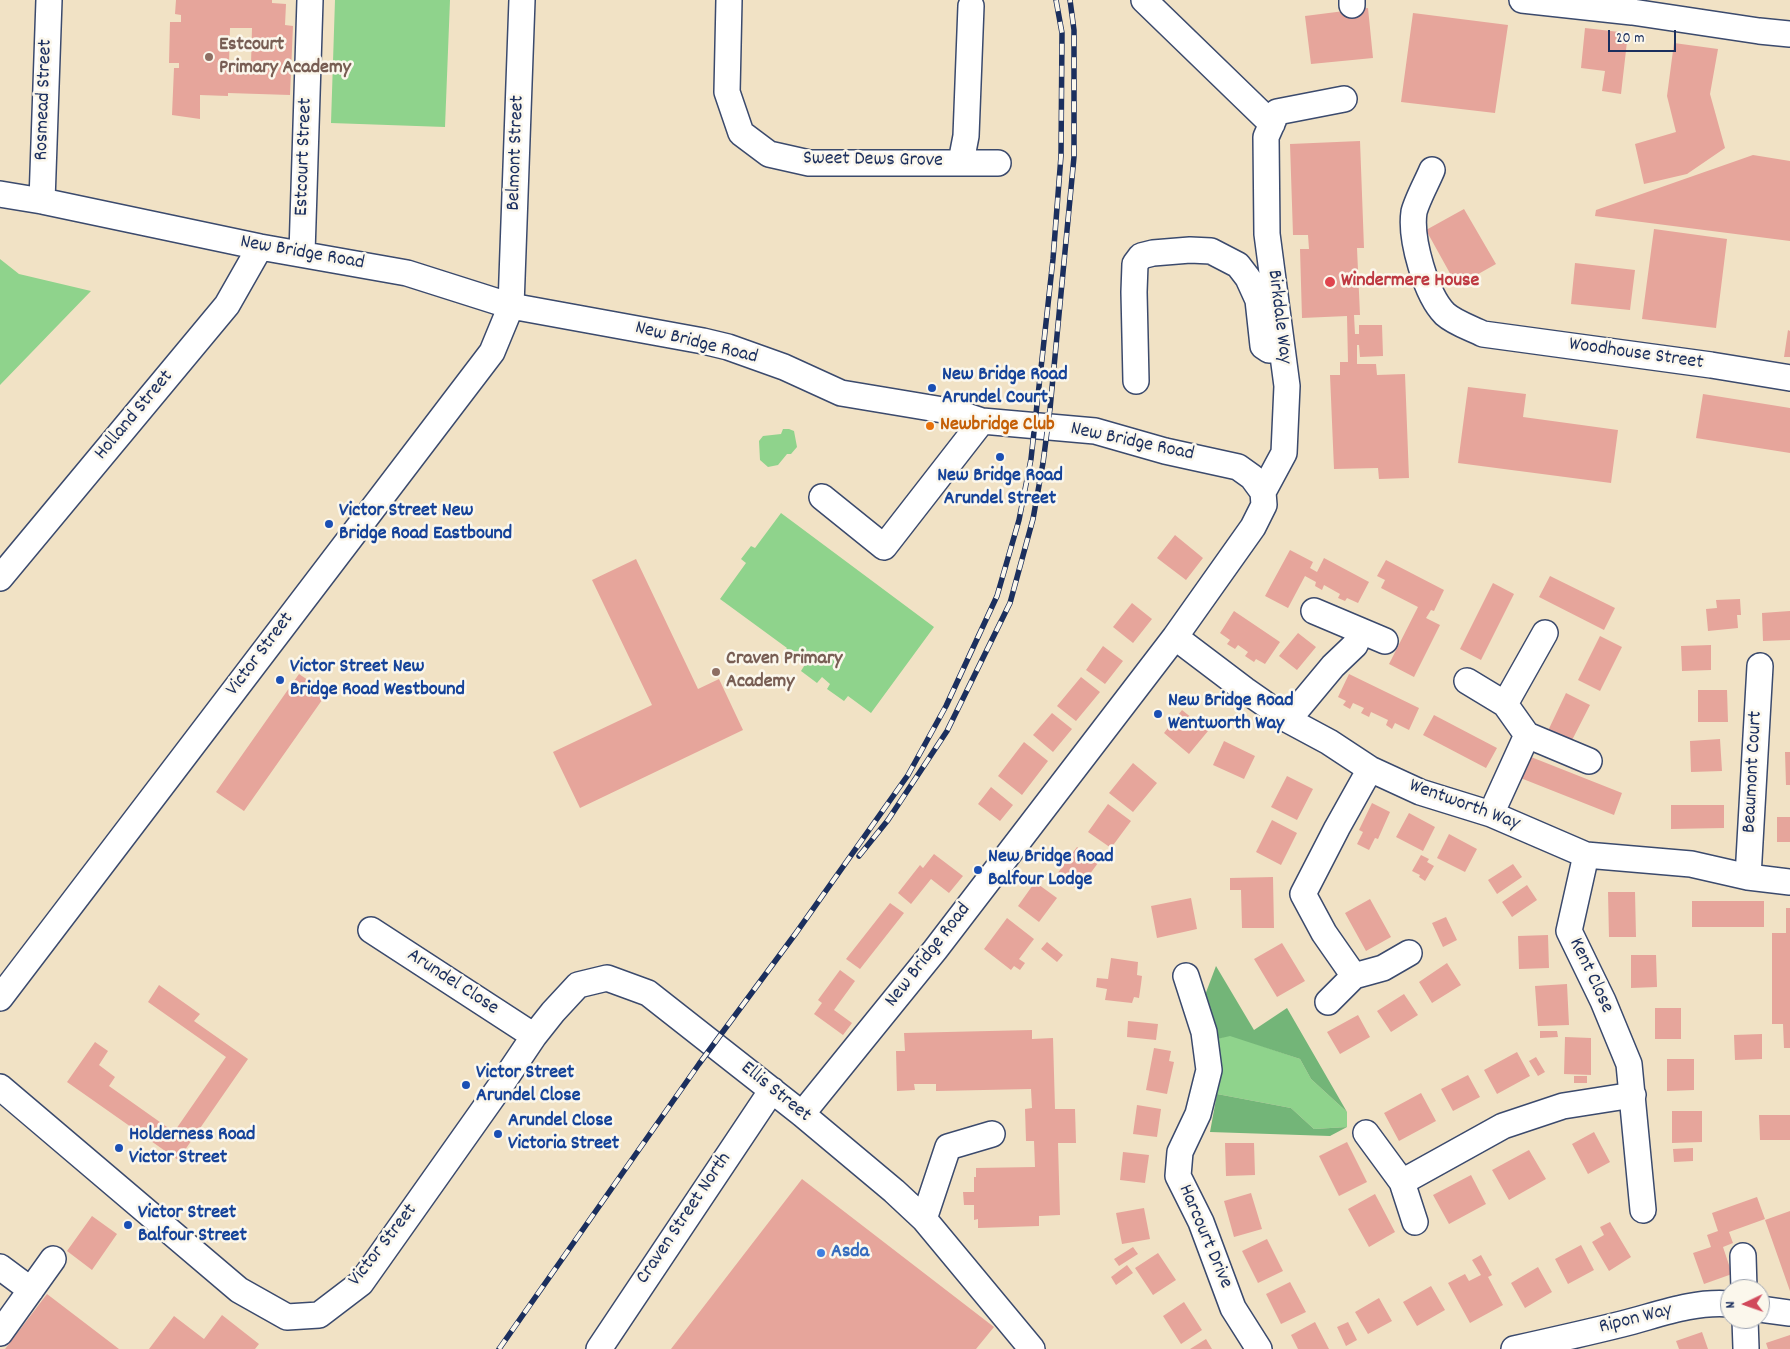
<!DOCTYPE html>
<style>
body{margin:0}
#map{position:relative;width:1790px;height:1349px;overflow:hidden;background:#f1e2c5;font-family:Dekko,sans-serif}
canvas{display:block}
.north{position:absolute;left:1720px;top:1279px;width:50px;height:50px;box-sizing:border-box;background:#fbf7ec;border:1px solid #a1a7b3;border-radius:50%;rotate:267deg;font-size:14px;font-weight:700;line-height:20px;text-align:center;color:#1b2f5e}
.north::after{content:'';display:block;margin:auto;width:18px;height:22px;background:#d1495b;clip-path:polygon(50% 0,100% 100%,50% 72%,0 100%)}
.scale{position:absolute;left:1608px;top:30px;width:68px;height:22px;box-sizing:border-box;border:2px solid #1b2f5e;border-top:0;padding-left:6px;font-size:15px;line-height:18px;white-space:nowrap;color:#1b2f5e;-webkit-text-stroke:4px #fbf7ec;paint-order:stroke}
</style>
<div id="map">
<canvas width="1790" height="1349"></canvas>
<div class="north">N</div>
<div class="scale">20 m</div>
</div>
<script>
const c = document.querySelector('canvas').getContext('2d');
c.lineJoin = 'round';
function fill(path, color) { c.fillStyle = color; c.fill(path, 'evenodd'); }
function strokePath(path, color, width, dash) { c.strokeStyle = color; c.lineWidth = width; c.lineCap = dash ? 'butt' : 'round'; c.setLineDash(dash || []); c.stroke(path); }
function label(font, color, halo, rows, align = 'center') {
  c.font = font + ' Dekko,sans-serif'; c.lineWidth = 5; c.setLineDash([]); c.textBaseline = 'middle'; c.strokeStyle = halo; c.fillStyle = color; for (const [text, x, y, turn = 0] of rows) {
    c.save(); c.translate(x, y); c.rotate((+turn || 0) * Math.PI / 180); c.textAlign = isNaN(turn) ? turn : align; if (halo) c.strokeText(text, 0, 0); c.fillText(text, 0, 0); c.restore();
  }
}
fill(new Path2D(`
 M335,0h115l-5,127 -114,-4z
 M0,259l19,15 72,17 -91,94z
 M783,429h6l5,2 3,16 -6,7h-4l-9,11 -10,2 -8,-7 -1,-19 4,-5 18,-2z
 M781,513l153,114 -63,86 -23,-17 -4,5 -17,-12 3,-5 -8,-7 -5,6 -16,-12 5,-8 -6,-4 -3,3 -14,-9 4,-5 -67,-49 26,-36 -5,-4 10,-13 4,2z
 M1230,1035l70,24 11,20 36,33v15l-33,2 -23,-21 -74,-14 2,-17 -6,-37z`), '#8fd38c');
fill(new Path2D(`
 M1216,966l38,64 33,-22 60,104 -36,-33 -11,-20 -70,-23 -17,4 -11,-37z
 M1217,1094l74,14 23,21 33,-2 -17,9 -120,-4z`), '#73b578');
fill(new Path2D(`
 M176,0h96v3l14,1 -1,21 8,1 -3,69 -62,-2v3l-28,-1v24l-28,-4 2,-47h5v-5h-10l1,-41h11v-7l-6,-1zM230,28h22l-1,36 -22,-1z
 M1368,8l5,50 -62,6 -6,-48z
 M1413,13l95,12 -13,88 -94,-11z
 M1585,28l43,5 -7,61 -19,-3 3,-20 -24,-3z
 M1674,43l44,6 -8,45 15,54 -38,26 -43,10 -9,-40 41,-12 -9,-36z
 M1360,141l4,107h-7l3,67h-6l1,19h4v-9h23l1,31 -23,1 -1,-12h-2v19h19l1,11 28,-1 4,104 -30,1 -1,-11 -44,1 -4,-94h10v-13h8l-1,-46 -45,2 -2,-69h9l-1,-14h-15l-3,-91z
 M1753,155l37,6v80l-195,-25 1,-6z
 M1464,209l32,55 -39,22 -31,-56z
 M1654,229l73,10 -11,89 -74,-9z
 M1575,263l60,7 -5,40 -59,-6z
 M1788,330l2,1v26h-6z
 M1468,387l58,7 -3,23 95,13 -7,53 -153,-20z
 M1703,394l87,14v45l-94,-15z
 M1175,535l28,23 -17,22 -29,-22z
 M1290,550l23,12 -3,6 7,4 7,-14 45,24 -11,21 -11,-5 -2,3 -7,-3 2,-4 -16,-9 -2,5 -7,-4 1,-4 -11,-6 -17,32 -23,-12z
 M636,559l62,130 21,-10 24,51 -163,78 -27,-56 99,-47 -60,-125z
 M1386,560l58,30 -10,21 -3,-1 -5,8 14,7 -26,52 -25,-13 29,-57 -37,-19 4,-8 -8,-4z
 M1550,576l65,32 -11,22 -65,-33z
 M1493,583l21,11 -33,66 -21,-11z
 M1740,599l1,16h-4l1,13 -30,3 -2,-22 11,-1 -1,-8z
 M1132,603l20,16 -19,24 -20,-16z
 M1234,611l46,31 -15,22 -9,-5 -2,3 -9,-6 3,-4 -10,-7 -3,4 -8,-5 3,-4 -10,-7z
 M1790,611v29l-27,1 -1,-28z
 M1298,633l18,14 -19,23 -18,-14z
 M1600,636l22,11 -22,44 -22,-11z
 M1711,645v25l-29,1 -1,-25z
 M1103,646l20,15 -18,23 -19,-14z
 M299,674l28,19 -83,118 -28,-19z
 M1349,674l70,34 -10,22 -14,-7 -3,6 -6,-4 2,-5 -17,-8 -2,5 -8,-4 3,-5 -11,-5 -3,6 -7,-4 3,-4 -8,-4z
 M1081,677l19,15 -24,29 -19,-15z
 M1698,690h29l1,32h-30z
 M1566,693l24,12 -22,43 -23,-11z
 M1182,710l26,21 -19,23 -25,-21z
 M1052,713l20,16 -19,23 -20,-17z
 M1434,715l63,33 -11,20 -63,-33z
 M1720,739l2,32 -31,1 -1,-31z
 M1224,741l31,15 -11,23 -31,-14z
 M1024,742l24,19 -26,34 -24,-19z
 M1785,752h5v33h-4z
 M1526,755l96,38 -8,22 -96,-38z
 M1133,763l24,20 -24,29 -24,-19z
 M1287,776l26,13 -16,31 -26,-13z
 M991,787l22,18 -13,16 -22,-17z
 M1372,803l18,9 -12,27 -3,-1 -6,12 -12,-6 6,-12 -4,-2z
 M1108,804l23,17 -20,27 -23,-16z
 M1671,805h53v23l-53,1z
 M1409,813l26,14 -12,24 -27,-14z
 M1777,817h13v25h-13z
 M1272,820l25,13 -16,32 -25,-13z
 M1449,834l28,15 -12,23 -28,-14z
 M1077,847l21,16 -20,27 -21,-16z
 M934,854l29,22 -14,17 -18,-14 -20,25 -13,-11 22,-28 3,3z
 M1421,855l8,4 -2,3 7,4 -9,15 -6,-4 1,-2 -8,-4z
 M1513,864l9,13 -25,17 -9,-14z
 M1273,877l1,51h-32l-1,-38h-11v-12z
 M1035,882l22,16 -18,24 -21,-16z
 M1527,885l10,15 -25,17 -10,-15z
 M1608,892h27l1,45h-27z
 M1191,898l6,31 -40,9 -6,-32z
 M1370,899l21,38 -25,14 -21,-38z
 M1692,901h72v26h-72z
 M890,903l14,10 -44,56 -14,-10z
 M1786,908h4v140h-6l-1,-24h-11v-91h14z
 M1446,917l11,23 -14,7 -11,-24z
 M1007,918l27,21 -15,20 6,4 -5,7 -6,-4 -3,4 -27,-21z
 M1548,935l1,33 -30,1 -1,-33z
 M1047,942l16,13 -6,7 -16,-13z
 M1282,943l23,38 -28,16 -23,-38z
 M1631,955h25l1,32 -26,1z
 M1111,958l27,4 -1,13 5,1 -1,8 -2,14 -5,-1 -2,6 -27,-3 2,-11 -11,-2 1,-9 11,1z
 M1447,963l14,22 -29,18 -13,-21z
 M840,970l15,11 -21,29 18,13 -9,12 -29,-21 8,-11 -4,-3z
 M1567,984l2,41 -31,1 -3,-40z
 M159,985l41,29 -6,7 54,38 -70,101 -111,-78 28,-40 13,9 -9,14 16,12 -6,9 65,46 52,-75 -78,-55z
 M1404,994l14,21 -27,17 -14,-21z
 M1655,1008h26v31h-26z
 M1358,1015l12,22 -30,17 -13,-22z
 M1128,1021l30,3 -2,16 -29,-3z
 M1032,1030v9l21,-1 2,71h20l1,34h-18l2,72 -21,1v10l-61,2v-9l-4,1v-15h-10l-1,-13h11v-15h2v-9l59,-1 -1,-26h-8l-1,-32 7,-1 -1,-19 -95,2v-7h-22l1,6 -18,1 -1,-40h9l-1,-18z
 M1540,1031h17l1,6 -18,1z
 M1762,1034v25l-27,1 -1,-25z
 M1565,1037l26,1v37l-27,-1z
 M1154,1048l17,3 -2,10 5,1 -7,32 -21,-4z
 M1517,1052l13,24 -33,18 -13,-24z
 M1536,1057l9,15 -7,4 -9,-15z
 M1667,1059h27v31l-27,1z
 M1468,1075l12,22 -27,14 -12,-22z
 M1574,1076h13v7h-13z
 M1421,1093l15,28 -37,20 -15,-28z
 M1137,1105l24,4 -4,28 -24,-3z
 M1672,1111h30v31l-30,1z
 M1759,1115h31v25h-30z
 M1594,1132l16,30 -22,12 -16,-30z
 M1347,1142l20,40 -28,14 -20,-40z
 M1225,1143h29l1,32 -29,1z
 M1693,1148v13l-19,1 -1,-13z
 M1529,1150l17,29 -37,21 -17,-30z
 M1123,1152l26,3 -4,28 -25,-3z
 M1471,1175l15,29 -37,20 -16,-29z
 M802,1179l192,148 -18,22h-305z
 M1251,1193l11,36 -28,8 -10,-36z
 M1375,1194l20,38 -26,15 -21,-38z
 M1757,1197l8,22 -36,13 4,11 -10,4 9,27 -28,10 -11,-31 18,-6 -4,-12 11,-4 -6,-18z
 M1144,1208l6,31 -28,5 -6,-31z
 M1790,1211v80l-25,-71z
 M92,1216l25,18 -25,36 -25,-19z
 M1610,1222l21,35 -22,14 -17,-29 12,-7 -4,-8z
 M1267,1239l16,32 -25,12 -16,-32z
 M1581,1245l13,25 -26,14 -13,-25z
 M1133,1247l5,7 -19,12 -5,-7z
 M1158,1253l18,27 -23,15 -18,-27z
 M1481,1255l11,20 -4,2 15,28 -33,18 -22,-40 17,-9 4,7 12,-6 -9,-15z
 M1127,1265l6,8 -17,12 -5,-8z
 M1538,1267l14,25 -27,16 -14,-25z
 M1290,1282l16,30 -25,12 -15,-30z
 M1431,1286l14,24 -28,16 -14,-24z
 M47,1294l72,55h-114z
 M1379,1298l13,23 -24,13 -13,-22z
 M1184,1302l18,28 -21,14 -18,-28z
 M222,1315l37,29 -4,5h-106l25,-33 30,23z
 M1315,1322l14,27h-31l-7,-14z
 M1348,1322l9,18 -11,6 -9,-19z
 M1702,1332l6,17h-29l-3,-8z
 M1790,1335v14h-22l-2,-6z
 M1206,1339l6,10h-22z`), '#e6a59b');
const minor = new Path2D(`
 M729,0l-2,92 14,41 28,21 40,9h189
 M1144,0l128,124
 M1352,0v5
 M1522,0l110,12 127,19 31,3
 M961,162l5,-26 5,-130
 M1432,170c-5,12 -15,30 -18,42 -4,27 12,83 31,102 10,9 26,14 38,20l228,31 79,13
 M0,194l42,7 218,46 147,26 104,33 192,35 25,6 56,20 57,26 114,19 27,9 113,10 70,20 73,16 14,10 11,15 1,13 -11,22 -78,110 -240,313 -133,164
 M42,201l7,-201
 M302,253l8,-253
 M1136,381l-2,-89 1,-28 6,-8 12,-3 37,-3 21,1 27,14 10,13 10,22 5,46 6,4h13
 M1263,492l21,-39 3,-67 -20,-152 -1,-97 11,-25 67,-13
 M822,497l62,50 98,-126
 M0,578l227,-273 33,-58
 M1314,611l71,30
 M1175,637l70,53 43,30 41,22 41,27 50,23 71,22 95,41 105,9 57,13 42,5
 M1467,681l38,23 22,31
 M1505,704l40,-71
 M1288,720l45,-54 22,-21 6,-14
 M1491,814l36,-79 62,26
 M1586,855l-17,76 34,70 26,63 14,146
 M1748,877l12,-211
 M371,930l163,106
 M1186,976l18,56 5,38 -11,44 -18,38 -2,24 23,46 32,86 26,41
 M1354,976l-30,-43 -21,-39 34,-66 33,-59
 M0,998l492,-646 19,-46 11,-306
 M1328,1002l26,-26 29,-8 26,-15
 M0,1087l239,203 48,27 32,-2 42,-32 138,-195 35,-52 19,-24 25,-27 29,-7 41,15 154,121 92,77 30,28 108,130
 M1366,1133l36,49 13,40
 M1402,1182l101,-56 60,-20 70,-11
 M924,1219l24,-72 44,-13
 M1743,1256l1,33
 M0,1267l31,23
 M1760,1309l30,4
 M1745,1319l1,29
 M0,1333l53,-74
 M599,1349l173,-259
 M1514,1349c36,-8 72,-16 108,-25 36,-9 70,-23 108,-20`);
strokePath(minor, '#3b4a6d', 28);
strokePath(minor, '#fff', 25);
const rail = new Path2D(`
 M859,856l29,-36 59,-89 63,-128 23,-84 10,-56 7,-54 24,-252v-127l-4,-30
 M499,1349l200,-285 97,-131 112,-158 38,-69 51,-110 22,-76 12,-61 22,-200 8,-103 1,-123 -6,-33`);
strokePath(rail, '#1b2f5e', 5.5);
strokePath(rail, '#fbf7ec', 4, [11]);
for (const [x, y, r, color] of [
 [209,57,5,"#8d6e63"],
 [1330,282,6,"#e0444e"],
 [932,388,5,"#1a4fb4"],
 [930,426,5,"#e8710a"],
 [1000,457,5,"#1a4fb4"],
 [329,524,5,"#1a4fb4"],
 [716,672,5,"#8d6e63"],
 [280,680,5,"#1a4fb4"],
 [1158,714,5,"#1a4fb4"],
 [978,870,5,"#1a4fb4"],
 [466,1085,5,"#1a4fb4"],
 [498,1134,5,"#1a4fb4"],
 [119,1148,5,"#1a4fb4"],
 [128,1225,5,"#1a4fb4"],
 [821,1253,5,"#3f7fe0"]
]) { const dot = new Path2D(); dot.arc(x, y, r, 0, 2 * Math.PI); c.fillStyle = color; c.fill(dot); strokePath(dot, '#fbf7ec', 2); }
label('bold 20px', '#785e54', '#fbf7ec', [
 ["Estcourt",219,46],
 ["Primary Academy",219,69],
 ["Craven Primary",726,660],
 ["Academy",726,683]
], 'left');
label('20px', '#1b2f5e', '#fbf7ec', [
 ["Rosmead Street",45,100,-88],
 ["Belmont Street",517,153,-88],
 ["Estcourt Street",305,157,-88],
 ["Sweet Dews Grove",873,161,1],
 ["New Bridge Road",302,254,10],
 ["Birkdale Way",1278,317,83],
 ["New Bridge Road",696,344,14],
 ["Woodhouse Street",1636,355,8],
 ["Holland Street",135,416,-50],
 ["New Bridge Road",1132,443,12],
 ["Victor Street",261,655,-53],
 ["Beaumont Court",1754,772,-87],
 ["Wentworth Way",1464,806,20],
 ["New Bridge Road",929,956,-52],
 ["Kent Close",1590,976,65],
 ["Arundel Close",452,983,33],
 ["Ellis Street",775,1093,39],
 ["Craven Street North",685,1219,-56],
 ["Harcourt Drive",1204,1237,67],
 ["Victor Street",384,1246,-52],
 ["Ripon Way",1636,1320,-14]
]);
label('bold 20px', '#be3a42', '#fbf7ec', [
 ["Windermere House",1341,282]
], 'left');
label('bold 20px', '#164399', '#fbf7ec', [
 ["New Bridge Road",942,376],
 ["Arundel Court",942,399],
 ["New Bridge Road",1000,477,"center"],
 ["Arundel Street",1000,500,"center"],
 ["Victor Street New",339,512],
 ["Bridge Road Eastbound",339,535],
 ["Victor Street New",290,668],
 ["Bridge Road Westbound",290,691],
 ["New Bridge Road",1168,702],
 ["Wentworth Way",1168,725],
 ["New Bridge Road",988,858],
 ["Balfour Lodge",988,881],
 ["Victor Street",476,1074],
 ["Arundel Close",476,1097],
 ["Arundel Close",508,1122],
 ["Victoria Street",508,1145],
 ["Holderness Road",129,1136],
 ["Victor Street",129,1159],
 ["Victor Street",138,1214],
 ["Balfour Street",138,1237]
], 'left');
label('bold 20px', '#c56008', '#fbf7ec', [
 ["Newbridge Club",940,426]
], 'left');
label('bold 20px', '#366cbe', '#fbf7ec', [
 ["Asda",831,1253]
], 'left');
</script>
